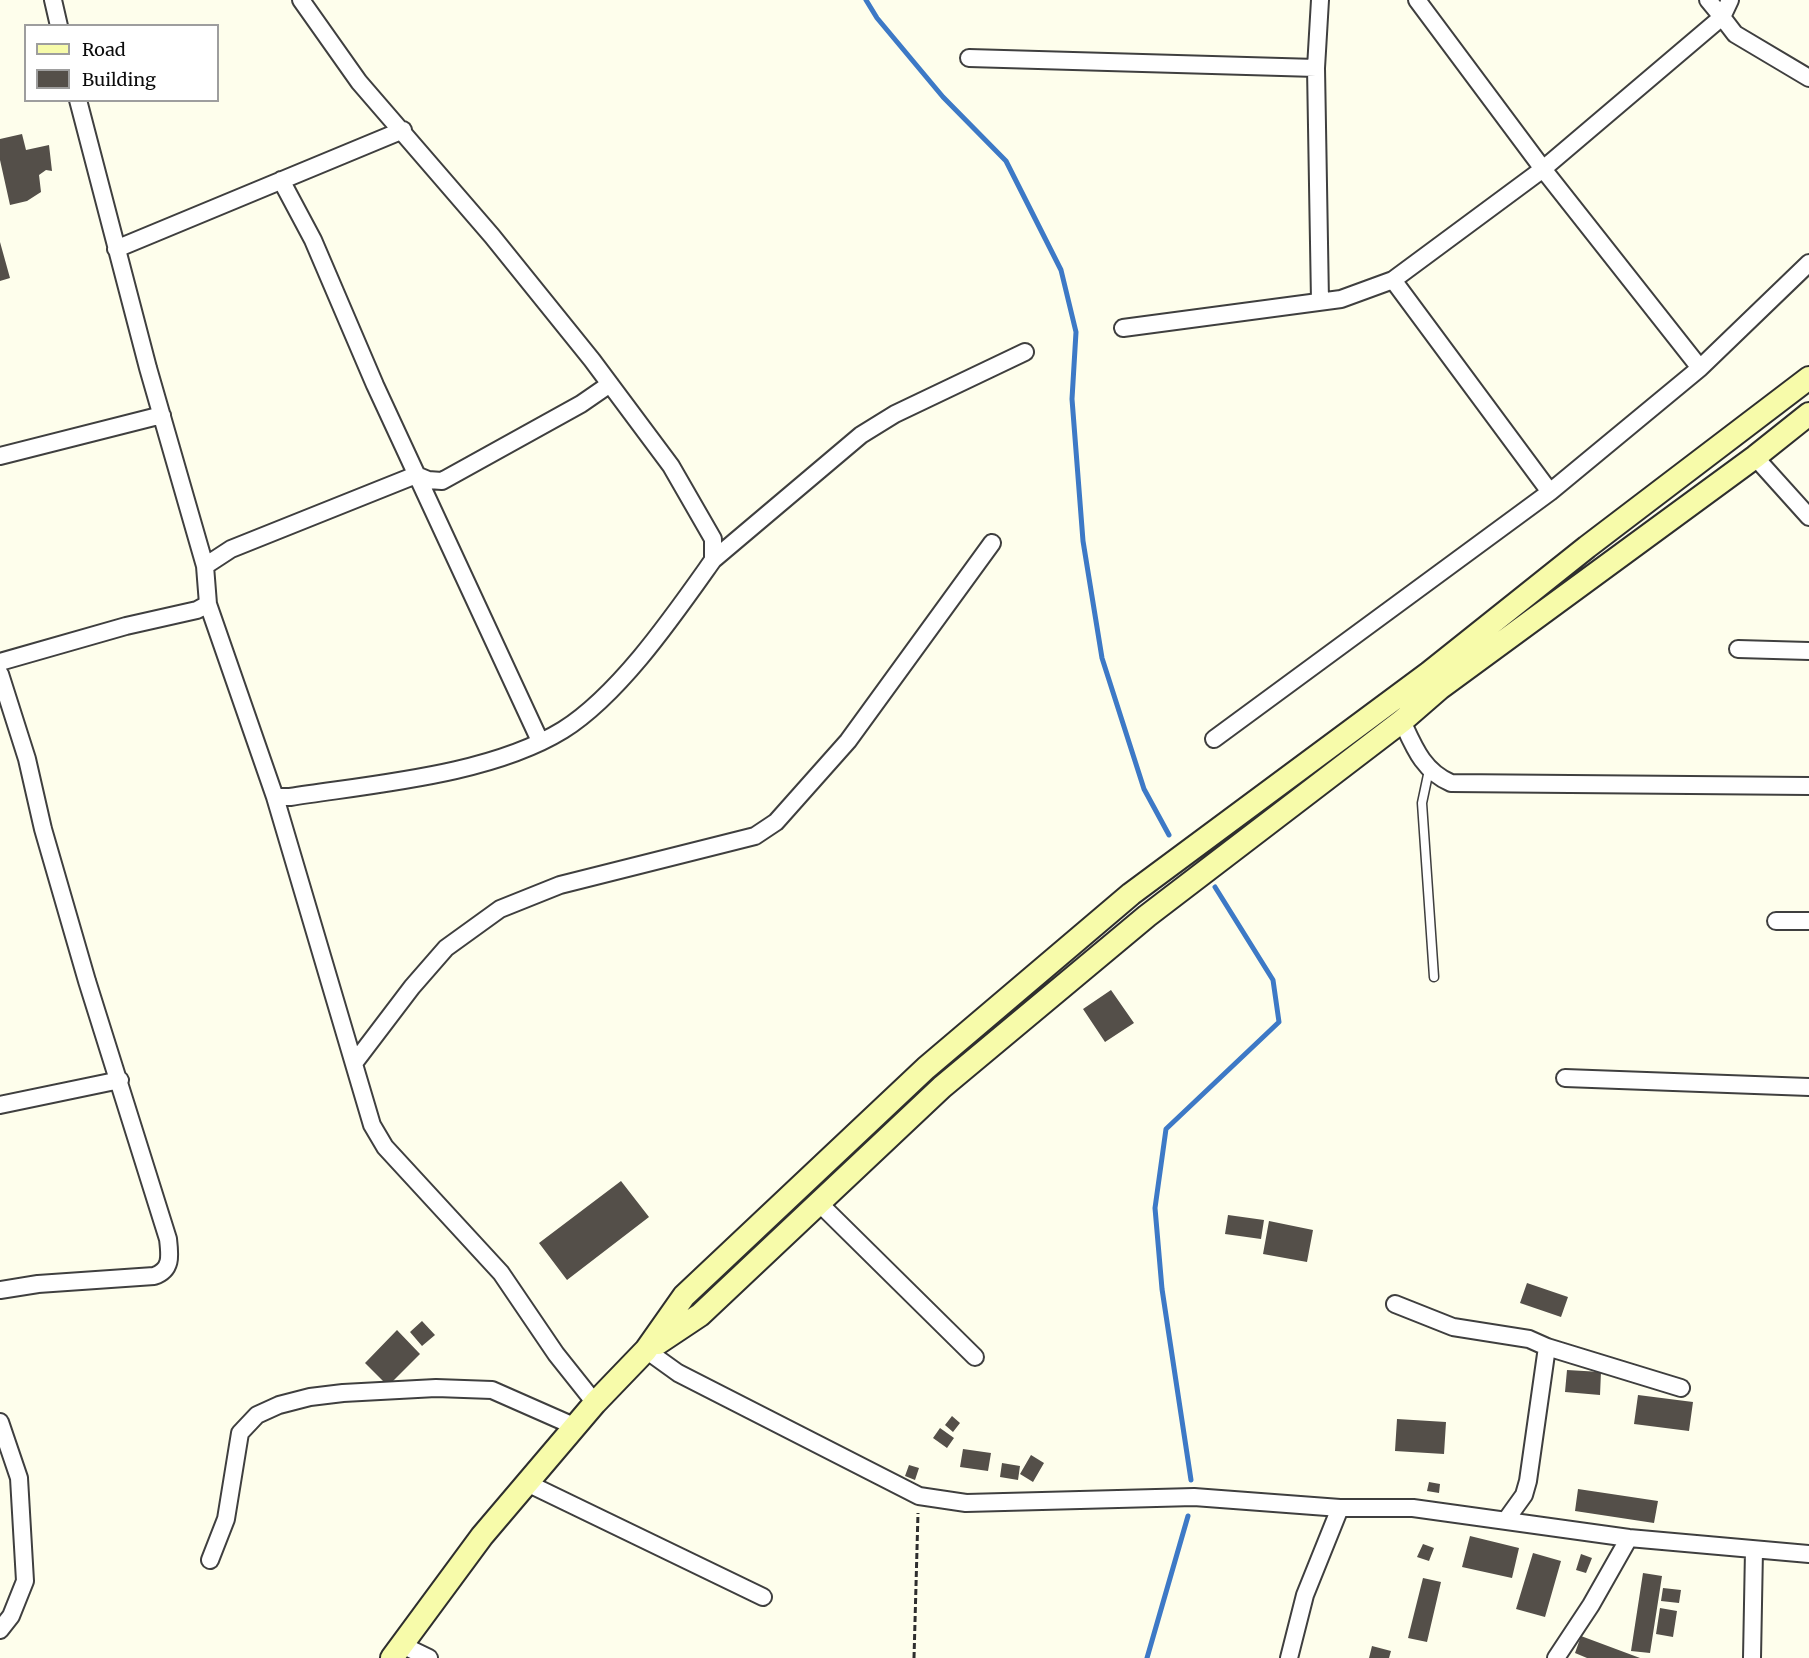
<!DOCTYPE html>
<style>
body{margin:0}
#map{position:relative;width:1809px;height:1658px;overflow:hidden;background:#fefeec;font-family:Merriweather,serif}
canvas{display:block}
.legend{position:absolute;left:24px;top:24px;width:195px;height:78px;box-sizing:border-box;background:#fff;border:2px solid #9e9e9e;margin:0;padding:8px 10px;list-style:none;font-size:18px;color:#0c0c0c}
.legend li{display:flex;align-items:center;gap:12px;height:30px}
.legend b{width:30px;border:2px solid #9e9e9e}
</style>
<div id="map">
<canvas width="1809" height="1658"></canvas>
<ul class="legend">
<li><b style="height:8px;background:#f7fbaa"></b>Road</li>
<li><b style="height:16px;background:#544f49"></b>Building</li>
</ul>
</div>
<script>
const c = document.querySelector('canvas').getContext('2d');
c.lineJoin = 'round';
function strokePath(path, color, width, dash) { c.strokeStyle = color; c.lineWidth = width; c.lineCap = dash ? 'butt' : 'round'; c.setLineDash(dash || []); c.stroke(path); }
function fill(path, color) { c.fillStyle = color; c.fill(path, 'evenodd'); }
strokePath(new Path2D(`
 M866,0l11,18 66,79 63,64 55,109 15,62 -4,67 11,142 19,117 42,131 25,46
 M1191,1480l-29,-191 -7,-81 11,-79 113,-107 -6,-42 -58,-93
 M1147,1658l41,-142`), '#3d79c6', 5);
fill(new Path2D(`
 M22,134l4,16 23,-5 3,26 -6,-1 -7,5 2,17 -14,9 -17,4 -10,-45v-21z
 M0,242l10,36 -10,3z
 M1111,990l23,33 -29,19 -22,-33z
 M621,1181l28,36 -82,63 -28,-37z
 M1228,1215l36,5 -3,19 -36,-5z
 M1269,1221l44,9 -6,32 -44,-8z
 M1527,1283l41,14 -7,20 -41,-14z
 M422,1321l13,14 -13,11 -12,-14z
 M397,1330l23,24 -32,32 -23,-23z
 M1567,1370l34,2 -1,23 -35,-3z
 M1638,1395l55,7 -4,29 -55,-7z
 M952,1416l8,7 -7,9 -8,-7z
 M1397,1419l49,3 -2,32 -49,-3z
 M940,1428l14,10 -7,10 -14,-10z
 M963,1449l28,4 -3,18 -28,-4z
 M1031,1455l13,8 -11,19 -13,-8z
 M1002,1463l18,3 -2,14 -18,-3z
 M909,1465l10,3 -4,12 -10,-4z
 M1429,1482l11,2 -1,9 -12,-2z
 M1578,1489l80,12 -4,22 -79,-12z
 M1470,1536l49,12 -7,30 -50,-11z
 M1423,1544l11,4 -5,13 -12,-4z
 M1533,1553l28,8 -16,56 -29,-8z
 M1581,1554l11,4 -6,15 -10,-3z
 M1643,1573l19,3 -12,77 -19,-2z
 M1423,1578l18,4 -14,60 -19,-4z
 M1663,1588l18,2 -2,13 -18,-2z
 M1660,1608l17,3 -4,26 -17,-3z
 M1581,1636l59,22h-53l-12,-5z
 M1372,1646l19,5 -2,7h-20z`), '#544f49');
const lane = new Path2D(`
 M1429,770l-7,33 12,174`);
const street = new Path2D(`
 M53,0l6,26
 M1320,0l-4,68 4,233
 M1417,0l126,169 157,199
 M1730,0l-8,17 13,17 74,44
 M969,58l347,10
 M78,100l70,268 57,198 3,38 67,193 97,328 13,22 116,126 55,81 39,49
 M281,180l32,60 62,145 165,356
 M116,249l287,-119
 M1393,280l157,212
 M1123,328l218,-29 52,-19 150,-111 179,-152 -14,-17
 M0,456l162,-41
 M1755,457l54,60
 M713,560l148,-125 34,-21 130,-62
 M205,566l26,-17 185,-74 12,5 14,1 139,-77 29,-20
 M1738,649l71,2
 M0,662l126,-36 71,-16 11,-6
 M0,674l27,85 16,70 44,152 81,258c2,17 4,31 -14,37l-116,8 -38,6
 M1402,721c12,26 21,50 49,62l358,3
 M1214,739l336,-247 150,-124 109,-105
 M275,797h15c83,-13 200,-22 273,-67 57,-36 111,-115 150,-170v-21l-42,-73 -79,-106 -100,-124 -133,-154 -58,-82
 M1776,921h33
 M355,1062l57,-75 34,-39 54,-39 60,-24 195,-49 21,-14 72,-81 144,-198
 M1565,1078l244,9
 M0,1105l120,-25
 M820,1204l155,153
 M1395,1304l58,23 76,12 18,8 -19,134 -4,14 -18,25
 M1547,1347l134,41
 M646,1350l32,23 241,123 47,7 228,-6 146,11h73l216,30 180,16
 M0,1422l19,56 6,103 -14,35 -11,14
 M527,1483l236,114
 M210,1560l16,-41 14,-86 17,-18 22,-10 31,-8 33,-4 93,-5 56,2 84,37
 M402,1645l27,13
 M1289,1658l16,-63 35,-87
 M1556,1658l35,-53 38,-67
 M1752,1658l2,-108`);
const secondary = new Path2D(`
 M658,1343l42,-28 242,-228 205,-171 255,-195 38,-33 315,-231 54,-43
 M392,1658l90,-122 113,-133 51,-53 38,-54 242,-228 205,-174 298,-221 158,-126 222,-169`);
strokePath(lane, '#3f3f3f', 11);
strokePath(street, '#3f3f3f', 20);
strokePath(secondary, '#2e2e2e', 26);
strokePath(new Path2D(`
 M914,1658l4,-145`), '#2e2e2e', 3, [6, 3]);
strokePath(lane, '#fff', 8);
strokePath(street, '#fff', 16);
strokePath(secondary, '#f7fbaa', 22);
</script>
